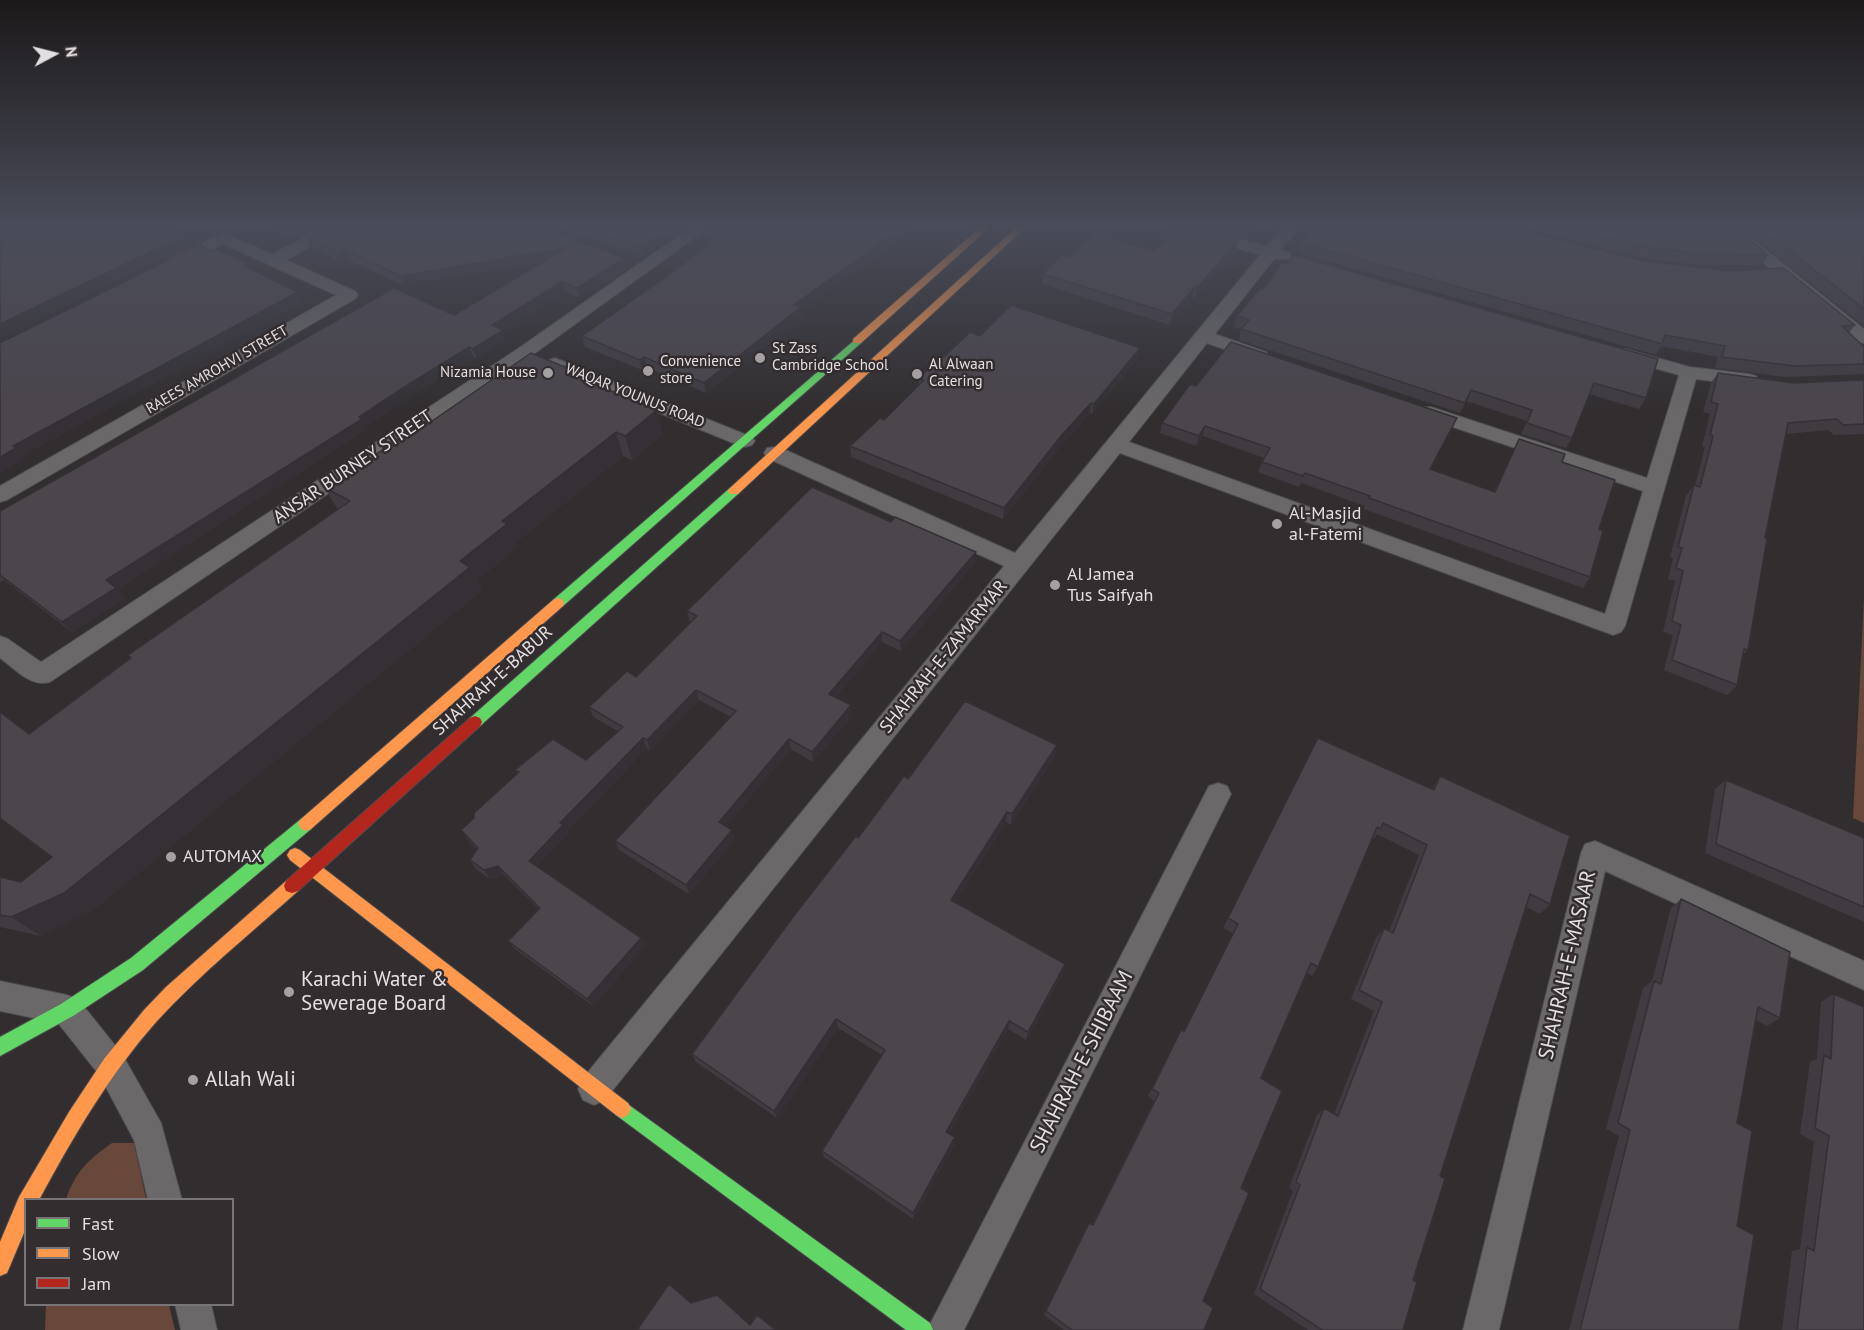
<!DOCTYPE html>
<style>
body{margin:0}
#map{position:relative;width:1864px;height:1330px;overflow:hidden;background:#322e30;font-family:"PT Sans",sans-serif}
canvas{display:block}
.legend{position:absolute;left:24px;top:1198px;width:210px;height:108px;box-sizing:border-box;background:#332d30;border:2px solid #797477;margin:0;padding:8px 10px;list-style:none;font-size:18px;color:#e3dfe1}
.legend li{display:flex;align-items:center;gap:12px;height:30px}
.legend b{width:30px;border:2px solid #797477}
.north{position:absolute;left:24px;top:24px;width:60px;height:60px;-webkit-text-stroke:4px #332d30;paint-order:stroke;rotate:83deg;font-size:16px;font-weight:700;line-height:24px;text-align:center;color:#e3dfe1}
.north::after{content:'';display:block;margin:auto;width:21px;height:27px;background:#e3dfe1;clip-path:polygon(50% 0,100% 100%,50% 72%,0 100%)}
</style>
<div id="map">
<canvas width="1864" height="1330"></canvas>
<ul class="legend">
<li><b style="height:8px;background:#63d668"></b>Fast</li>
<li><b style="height:8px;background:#ff974d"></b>Slow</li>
<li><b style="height:8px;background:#b3261e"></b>Jam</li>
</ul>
<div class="north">N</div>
</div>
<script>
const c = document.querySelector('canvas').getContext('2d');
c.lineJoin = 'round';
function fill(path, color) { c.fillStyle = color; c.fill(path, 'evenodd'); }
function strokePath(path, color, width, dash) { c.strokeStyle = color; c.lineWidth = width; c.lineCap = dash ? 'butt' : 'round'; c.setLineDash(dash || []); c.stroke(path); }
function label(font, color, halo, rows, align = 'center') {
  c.font = font + ' "PT Sans",sans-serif'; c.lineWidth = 5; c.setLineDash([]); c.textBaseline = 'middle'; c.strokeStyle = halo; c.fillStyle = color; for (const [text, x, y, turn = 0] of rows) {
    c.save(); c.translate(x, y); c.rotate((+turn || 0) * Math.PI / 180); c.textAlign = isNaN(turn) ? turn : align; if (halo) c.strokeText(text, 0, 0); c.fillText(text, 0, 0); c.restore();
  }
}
fill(new Path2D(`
 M1864,599v224l-11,-5z
 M112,1143h22l12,56h-80c10,-28 22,-39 46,-56z
 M46,1304l123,1 6,25h-130z`), '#68483a');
const street = new Path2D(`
 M329,225h20l-63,35 69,31 3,4 -3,4 -348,201 -7,2v-16l336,-191 -113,-51 -42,21h-12l-2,-3 2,-3 54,-26 49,21z
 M694,225h18l-181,131 -481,326c-19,6 -36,-14 -50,-24v-22l8,3 33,23 478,-314z
 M1167,225h24l76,21 18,-21h16l-20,25 8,3 2,3 -2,3h-15l-59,75 51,18 3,4 -3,4h-12l-47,-17 -78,99 476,172 38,-123 -226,-76 -3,-4 3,-4h14l216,71 32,-103 -60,-17 -3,-4 3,-4 6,-1 65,18 59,7 7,2 2,4 -2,4 -7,2 -53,-7 -71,247 -4,6 -8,3 -493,-182 -515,647 -11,5 -11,-5 -5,-11 5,-11 421,-512 -237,-108 -3,-5 3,-5 7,-1 7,1 234,105 245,-298 -91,-27z
 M1718,225h17l129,104v14l-6,-1z
 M555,358l197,79 3,4 -3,4 -7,2 -7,-2 -189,-77 -3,-4 3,-4z
 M1218,783l9,3 4,8 -267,536h-37l282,-544z
 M1595,841l269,120v29l-259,-119 -106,459h-36l118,-477 4,-9z
 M0,981l67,14 11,4 44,55 39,69 21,77h-34l-14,-60 -34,-64 -42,-53 -58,-12z
 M175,1304h36l6,26h-36z`);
const fast = new Path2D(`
 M857,338l4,1v4l-298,263h-10l-1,-3 1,-3z
 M734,487l6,4 -2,3 -258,232h-10l-2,-4 2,-4 260,-230z
 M306,817l5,2 3,5 -3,5 -168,141 -70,46 -73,40v-19l61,-33 70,-46 170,-139z
 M622,1100l308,223 3,7h-27l-290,-215 -3,-6 3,-6z`);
const slow = new Path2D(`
 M983,225h9l-131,118h-8v-4z
 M1019,225h9l-290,269h-8l-2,-3 2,-3z
 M558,598l5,2 1,3 -1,3 -252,223 -5,2 -5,-2 -3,-5 3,-5 252,-219z
 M295,848l5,2 328,253 3,6 -3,6 -6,3 -6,-3 -326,-255 -3,-5 3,-5z
 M292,879l6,2 2,5 -2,5c-48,43 -98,83 -141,130 -48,54 -84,116 -118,179h-13v28l-19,45 -7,3v-34l19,-45 50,-85 35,-53 40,-49 22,-23 120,-106z`);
const jam = new Path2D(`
 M475,716l5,2 2,4 -2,4 -182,165 -6,2 -6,-2 -2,-5 2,-5 184,-163z`);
strokePath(street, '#4e4b4d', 2);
strokePath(fast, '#4e4b4d', 2);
strokePath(slow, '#4e4b4d', 2);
strokePath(jam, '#4e4b4d', 2);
fill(street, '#6a6869');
fill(fast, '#63d668');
fill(slow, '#ff974d');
fill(jam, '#b3261e');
fill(new Path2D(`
 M272,225h52l-29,15 -21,-11z
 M554,225h136l-47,32z
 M704,225h211l-51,40 -63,46 1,7 -96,75 -59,-26 -5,3 -57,-23 -3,-11 131,-92 -8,-11z
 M1196,225h62l-6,7 -7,6z
 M1512,225h221l35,30 -7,10h-58l-48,-5 -36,-7 -101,-27z
 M1738,225h126v101z
 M307,238l317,20 2,10 -46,30 -15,-6 -62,39 3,9 -29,19 -3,-2 -66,42 -42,28 1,2 -249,160 8,9 -54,34 -68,-52 -4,2v-71l454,-196 89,-53 -138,24 -57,-26 -5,2 -31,-14z
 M1238,240l-3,10 -40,48 -3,-1 -22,28 -128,-41 1,-10 27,-17 84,-5z
 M1302,243l553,82 -6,8 15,14v27l-78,3 -71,-9 3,-11 -57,-11 -5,9 -357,-102z
 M1260,288l386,110 -7,11 -50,-15 -17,44 -6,10 -45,-14 6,-13 -61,-20 -6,12 -221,-73 2,-11 -7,-2 3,-11z
 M980,336l158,23 -46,55 -2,-1 -30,34 -57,72 -152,-62 -1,-11 34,-26 35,-35v-7l25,-21z
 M1718,373l76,10 70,-3v54l-30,1 -6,-5 -42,4 -21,104 -17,112 -5,5 -6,30 -10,10 -63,-25 9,-35 -10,-3 12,-51 -7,-2 5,-21 -3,-1 16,-61 8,-11 1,1 10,-39 -3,-1 8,-32 -7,-2 8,-29z
 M584,375l1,6 78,53 -31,26 -9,-4 -108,87 2,4 -40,33 5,10 -391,322 -50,24 -41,-9v-50l21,5 31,-25 -23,-123 101,-76 -2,-3 210,-145 -13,-22 107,-67z
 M1190,384l304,108 25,-53 43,23 37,67 -9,48 -7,11 -219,-79 1,-3 -64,-23 -2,4 -41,-15 4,-10 2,-4 -61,-22 -7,10 -36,-13 2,-10z
 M975,562l-74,89 -19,-9 -46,55 16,18 -39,47 -22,-13 -65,77 9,13 -46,55 -70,-44 -4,-9 116,-124 -32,-17 -49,50 -3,-2 -80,83 1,3 -31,32 104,72 4,8 -52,60 -78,-57 -7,-8 31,-32 -35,-34 -14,4 -14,-10 -6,-9 7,-11 -10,-10 -6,-9 56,-56 -2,-4 71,-10 32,-29 -25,-14 -4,-10 47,-30 55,-55h-1l-3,-11z
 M1318,738l114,51 8,-13 110,128 -10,10 -14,-7 -86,269 -27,104 -10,50h-95l-54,-36 39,-103 -4,-3 28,-73 7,-7 10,6 40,-103 -23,-12 25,-61 8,-10 5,3 30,-76 -42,-21 -3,5 -2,-1 -54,129 -6,9 -5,-3 -46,105 -20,110 -38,113 1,29h-140l-20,-15 42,-87 6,-3 62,-124 -6,-5 33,-66 3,2 49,-99 -10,-5z
 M1055,756l-44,69 -5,-3 -51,80 108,71 -37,67 -18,-11 -59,104 6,11 -42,75 -89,-62 -2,-6 60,-96 -44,-27 -61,90 -81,-56 -4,-8 216,-275z
 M1726,780l138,58v84l-159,-69 10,-64z
 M1681,899l99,119 -13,8 -11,-6 -19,103v103l2,104h-170l50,-194 -13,-7 37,-141 9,-7 19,-73z
 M1834,994l30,336h-82l10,-79 8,-2 14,-107 -14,-8 10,-72 7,-3 4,-57z`), '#403b41');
fill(new Path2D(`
 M300,225h24l-29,15 -5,-10z
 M673,225h17l-47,32 -3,-10z
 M902,225h13l-51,40 -63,46 1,7 -96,75 -2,-10 90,-78z
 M1251,225h7l-6,7 -7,6 3,-11z
 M181,237l6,10 -187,92v-15z
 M1238,240l-3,10 -40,48 2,-10z
 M568,247l3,10 -166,29 -4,-10z
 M343,249l5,11 -5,2 -5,-10z
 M624,258l2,10 -46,30 -3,-10z
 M562,282l3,10 -62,39 3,9 -29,19 -4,-10 19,-24z
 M1195,287l-3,10 -22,28 2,-11z
 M298,292l5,10 -280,154 2,2 -25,15v-16l13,-11z
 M469,347l5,10 -108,70 1,2 -249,160 8,9 -54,34 -10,-10 44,-42z
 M1140,348l-2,11 -46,55 2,-10z
 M644,357l3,10 -5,3 -2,-10z
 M1091,403l-1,10 -30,34 -57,72 1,-11 57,-72z
 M657,410l6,24 -31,26 -7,-24z
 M1205,426l-2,10 -7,10 3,-10z
 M616,432l7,24 -108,87 2,4 -40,33 5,10 -391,322 -50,24 -30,-19 449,-356 42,-40z
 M976,552l-1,10 -74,89 -1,-10z
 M882,632v10l-51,62 -2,-10z
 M696,690l3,10 -49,50 -3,-10z
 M851,705l1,10 -39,47 -1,-10z
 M643,738l4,10 -80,83 1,3 -34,35 -5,-8 31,-38z
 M789,739l2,10 -69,82 -3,-9z
 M1057,745l-2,11 -44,69 1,-11z
 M1007,812l-1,10 -56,88 1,-10z
 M732,830l3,9 -46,55 -3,-9z
 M498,866l6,9 -14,4 -6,-9z
 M641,938l4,8 -52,60 -6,-7z
 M1065,964l-2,9 -37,67 2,-8z
 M836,1019l2,9 -61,90 -3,-7z
 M1009,1021l-1,8 -62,109v-6z
 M955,1137v7l-42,75v-6z`), '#343035');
const building = new Path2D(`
 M0,225h156l25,12 -181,87z
 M280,225h20l-10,5z
 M331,225h206l87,33 -47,30 -15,-6 -70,43 11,5 -30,19 -4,-2 -66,41 -44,29 3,2 -256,161 10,8 -54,34 -62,-47v-64l394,-223 60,27 114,-68 -167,29 -58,-27 -5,3 -31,-14z
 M579,225h94l-33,22z
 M705,225h197l-39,30 -69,50 7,2 -97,76 -60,-26 -4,3 -58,-24 134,-95z
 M1179,225h7l52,15 -41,48 -2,-1 -23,27 -129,-40 19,-19 8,2 26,-24 58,19z
 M1237,225h14l-3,2z
 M1315,225h186l142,36 86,10 55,-3 71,57 -13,1 22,21v17l-70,2 -72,-9 3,-11 -60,-11 -3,9 -360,-101z
 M1558,225h175l35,30 -59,-1 -48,-5 -36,-7z
 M1757,225h107v84z
 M199,245l12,6 5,-2 32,15 -4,2 54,26 -285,154 3,2 -16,9v-114z
 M1293,255l365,104 -12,39 -52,-15 -22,55 -45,-15 5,-13 -61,-20 -6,13 -224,-74 8,-9 -12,-4 23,-28 3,1 19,-26 5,1z
 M1011,305l129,43 -46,56 -3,-1 -30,33 -57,72 -154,-62 30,-28 4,2 40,-40 -5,-2 23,-22 2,1 26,-25 10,4z
 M1231,342l226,76 -27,51 65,23 24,-53 46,15 -3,8 53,18 -16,49 4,2 -13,46 -221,-79 1,-2 -65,-23 -2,3 -41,-14 8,-14 -65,-22 -6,10 -37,-13 28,-39 6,2z
 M531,353l53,22 -4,3 77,32 -32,26 -9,-4 -114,89 5,3 -47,37 10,6 -406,326 -53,24 -11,-2v-38l21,5 31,-25 -52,-39v-106l29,22 102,-76 -3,-3 222,-154 -25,-13 104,-69 3,2z
 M1718,373l76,10 70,-3v44l-21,1 -6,-6 -49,4 -23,115 2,1 -19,111 -4,-1 -7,36 -65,-25 9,-35 -9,-4 11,-50 -7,-3 6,-20 -4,-1 16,-62 6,2 13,-51 -3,-1 8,-31 -7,-2z
 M812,487l79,35 4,-5 81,35 -76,89 -18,-9 -53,62 22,11 -39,47 -23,-13 -70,83 13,8 -46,55 -71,-44 121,-130 -40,-21 -49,50 -4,-2 -83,85 3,2 -34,36 112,77 -54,61 -79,-58 32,-33 -42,-42 -14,4 -14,-10 8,-12 -17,-18 13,-12v-5l45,-41 -4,-2 38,-31 33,21 37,-33 -34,-20 38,-36 9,6 61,-61 -10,-5z
 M965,701l92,44 -45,69 -5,-2 -56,88 114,64 -37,68 -19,-11 -63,111 9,5 -42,76 -91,-62 63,-101 -49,-31 -62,92 -82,-57 101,-137 63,-81 2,2 46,-62 4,3z
 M1318,738l116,52 6,-14 130,60 -20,68 -20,-10 -90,282 5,3 -32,101 4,2 -14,48h-81l-62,-41 40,-104 -4,-3 28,-74 14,8 44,-114 -23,-12 25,-62 9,5 34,-88 -44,-22 -2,6 -4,-2 -59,140 -7,-4 -50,115 21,13 -41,97 8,5 -46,108 10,7 -9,22h-132l-26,-19 43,-88 4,2 66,-132 -7,-4 29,-59 3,2 54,-108 -10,-6z
 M1726,780l138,58v69l-148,-63z
 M1681,899l109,53 -10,66 -22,-11 -21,116 15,8 -15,95 17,9 -15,95h-159l50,-200 -12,-7 36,-142 7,3z
 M1834,994l30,13v323h-67l10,-83 7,4 15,-115 -14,-8 9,-73 7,4z
 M669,1284l22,19 26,-8 33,30 7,-10 19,15h-139z`);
fill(building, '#4b454c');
strokePath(building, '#343035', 1.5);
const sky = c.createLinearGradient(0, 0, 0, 411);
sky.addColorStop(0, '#1c191a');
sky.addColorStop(0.55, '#494c59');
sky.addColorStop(1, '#494c5900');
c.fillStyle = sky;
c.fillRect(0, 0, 1864, 411);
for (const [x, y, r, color] of [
 [760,358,6,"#a5a1a3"],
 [648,371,6,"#a5a1a3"],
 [548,373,6,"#a5a1a3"],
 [917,374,6,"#a5a1a3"],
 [1277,524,6,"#a5a1a3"],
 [1055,585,6,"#a5a1a3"],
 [171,857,6,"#a5a1a3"],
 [289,992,6,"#a5a1a3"],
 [193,1080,6,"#a5a1a3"]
]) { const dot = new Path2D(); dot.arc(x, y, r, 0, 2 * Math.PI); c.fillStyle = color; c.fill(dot); strokePath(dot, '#332d30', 2); }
label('15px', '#e3dfe1', '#332d30', [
 ["St Zass",772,349],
 ["Cambridge School",772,366],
 ["Convenience",660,362],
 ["store",660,379],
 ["Al Alwaan",929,365],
 ["Catering",929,382],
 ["Nizamia House",536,373,"right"]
], 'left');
label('15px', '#e3dfe1', '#332d30', [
 ["RAEES AMROHVI STREET",217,370,-30],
 ["WAQAR YOUNUS ROAD",635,396,22]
]);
label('18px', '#e3dfe1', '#332d30', [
 ["ANSAR BURNEY STREET",353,467,-34],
 ["SHAHRAH-E-ZAMARMAR",944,657,-51],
 ["SHAHRAH-E-BABUR",493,681,-42]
]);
label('18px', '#e3dfe1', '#332d30', [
 ["Al-Masjid",1289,514],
 ["al-Fatemi",1289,535],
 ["Al Jamea",1067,575],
 ["Tus Saifyah",1067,596],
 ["AUTOMAX",183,857]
], 'left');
label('21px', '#e3dfe1', '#332d30', [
 ["SHAHRAH-E-MASAAR",1568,965,-77],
 ["SHAHRAH-E-SHIBAAM",1082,1062,-63]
]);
label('21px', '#e3dfe1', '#332d30', [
 ["Karachi Water &",301,980],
 ["Sewerage Board",301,1004],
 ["Allah Wali",205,1080]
], 'left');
</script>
